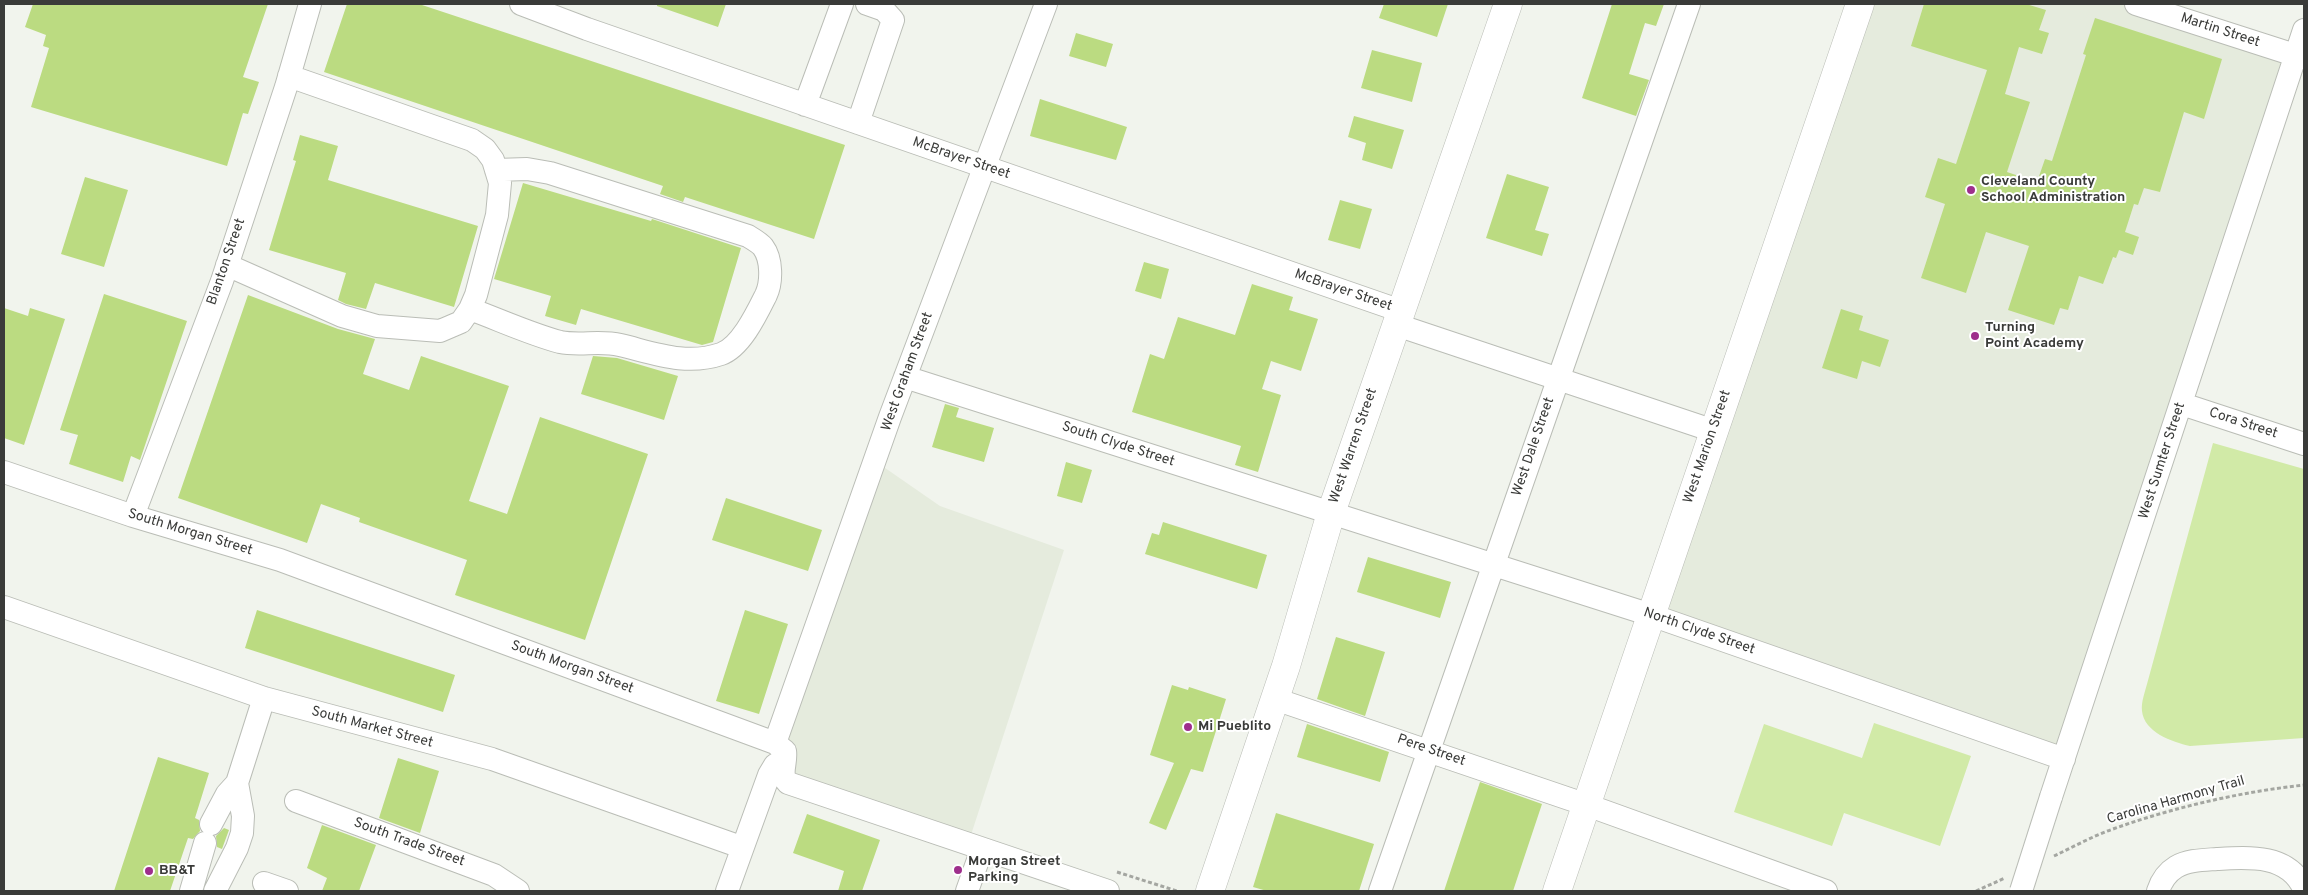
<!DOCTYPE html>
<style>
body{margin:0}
#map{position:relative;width:2308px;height:895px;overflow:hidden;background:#f1f4ed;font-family:Overpass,sans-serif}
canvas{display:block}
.frame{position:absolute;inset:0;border:5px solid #3a3b39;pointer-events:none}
</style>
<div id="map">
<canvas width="2308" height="895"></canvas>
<div class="frame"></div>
</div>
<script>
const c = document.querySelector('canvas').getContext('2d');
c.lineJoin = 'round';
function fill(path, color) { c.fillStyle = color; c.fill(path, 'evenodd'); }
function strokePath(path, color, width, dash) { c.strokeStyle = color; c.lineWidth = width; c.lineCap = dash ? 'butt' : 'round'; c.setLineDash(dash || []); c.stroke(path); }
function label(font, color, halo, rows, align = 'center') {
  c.font = font + ' Overpass,sans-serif'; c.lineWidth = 4; c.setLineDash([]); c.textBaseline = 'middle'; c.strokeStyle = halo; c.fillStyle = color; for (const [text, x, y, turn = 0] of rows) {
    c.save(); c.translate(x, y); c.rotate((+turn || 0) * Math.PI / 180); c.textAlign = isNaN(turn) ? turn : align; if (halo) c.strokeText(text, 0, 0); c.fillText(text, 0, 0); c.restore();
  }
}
fill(new Path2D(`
 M1860,4h276l160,51 -232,704 -413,-144z
 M875,461l65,45 124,44 -96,294 -180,-61 -5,-35z`), '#e5ebdd');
fill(new Path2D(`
 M2213,443l91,26v269l-114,8c-18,-4 -46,-14 -48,-35 -1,-9 3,-19 5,-27z
 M1874,723l97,33 -31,90 -96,-33 -12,33 -98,-34 30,-88 98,34z`), '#d1eaa7');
fill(new Path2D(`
 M33,4h235l-25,73 16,5 -11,32 -5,-1 -16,53 -196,-59 18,-59 -6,-2 3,-11 -21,-8z
 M347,4h72l426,141 -31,94 -129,-42 -2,5 -23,-8 3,-8 -339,-114z
 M657,4h69l-8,23 -61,-21z
 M1384,4h64l-11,33 -58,-19z
 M1612,4h52l-8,22 -11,-3 -16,51 20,6 -13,36 -54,-18z
 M1924,4h102l20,6 -7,20 10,3 -7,21 -23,-7 -14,47 25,8 -23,70 30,10 8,-23 7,2 34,-106 -3,-1 12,-36 127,41 -18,60 -20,-7 -24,80 -16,-4 -6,17 -4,-1 -9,28 14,5 -6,18 -14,-5 -3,8 -3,-1 -10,27 -24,-8 -11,34 -8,-2 -6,17 -46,-15 21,-64 -43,-14 -20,61 -45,-15 24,-74 -20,-7 13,-39 18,6 31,-94 -76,-24z
 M1076,33l37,11 -7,23 -37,-11z
 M1372,50l50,13 -10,39 -51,-14z
 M1040,99l87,28 -11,33 -86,-24z
 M1354,116l50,14 -12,39 -30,-9 4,-17 -18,-6z
 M300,135l38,11 -10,34 150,46 -24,81 -79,-24 -9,26 -20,-5 -8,-4 8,-27 -77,-23 27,-89 -3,-1z
 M1507,174l42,13 -14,43 14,4 -7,22 -56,-18z
 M85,177l43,13 -24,77 -43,-13z
 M523,183l128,38 1,-2 89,29 -28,94 -11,3 -121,-36 -5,16 -31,-9 6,-20 -57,-17z
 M1340,200l32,9 -12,40 -32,-9z
 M1144,262l25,7 -8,30 -26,-8z
 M1252,284l41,13 -4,13 29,9 -17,52 -30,-10 -9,28 19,6 -23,77 -23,-7 6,-19 -109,-34 18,-58 14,5 14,-42 57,18z
 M104,294l83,27 -47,139 -9,-4 -8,26 -54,-18 9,-29 -18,-5z
 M248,295l90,34 37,10 -12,35 46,16 12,-34 88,30 -40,115 38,13 33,-97 108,37 -63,186 -130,-45 12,-35 -108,-38 1,-4 -39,-14 -14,39 -129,-45z
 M4,308l24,8 2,-8 35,11 -41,126 -20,-7z
 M1841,309l22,7 -4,14 30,10 -9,27 -18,-6 -5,18 -35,-11z
 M593,356l24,2 61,18 -14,44 -83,-26z
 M945,404l14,4 -3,9 38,11 -10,34 -52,-15z
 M1066,462l26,8 -10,33 -25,-7z
 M726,498l96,32 -14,41 -96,-31z
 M1163,522l104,33 -10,34 -112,-35 7,-21 7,2z
 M1368,557l83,25 -11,36 -83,-26z
 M257,610l198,65 -12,37 -198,-64z
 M745,610l43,14 -29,90 -43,-13z
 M1336,637l49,15 -20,64 -48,-17z
 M1172,685l16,5 1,-3 37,12 -23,73 -12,-3 -25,61 -17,-7 25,-60 -24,-8z
 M1307,724l82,28 -9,30 -83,-25z
 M158,757l51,16 -14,45 4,2 1,11 -7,8 -5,-1 -18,53h-56z
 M398,758l41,13 -19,62 -41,-15z
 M1480,782l62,22 -29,87h-69z
 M1276,813l98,31 -15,47h-92l-14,-4z
 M807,814l73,26 -18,51h-24l6,-20 -51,-18z
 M322,825l54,20 -17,46h-37l5,-13 -20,-10z
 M224,828l5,2 -7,19 -5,-2 -1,-11z`), '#bbdb81');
const minor = new Path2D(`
 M521,4l66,25 814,282
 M2136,4l168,54
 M805,105l37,-101
 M858,123l35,-103 -9,-10 -17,-6
 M227,265l115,51 35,10 63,5 21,-9 9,-13 6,-14 21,-80 3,-32 -7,-23 -8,-11 -13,-9 -183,-64
 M470,309c30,11 60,25 90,33 20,4 40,-2 60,3 34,8 66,21 101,9 20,-7 36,-41 45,-59 6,-13 6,-36 -3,-48 -3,-4 -10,-8 -15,-11l-198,-63 -23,-4 -31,1
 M1397,325l317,106
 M905,377l746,238 413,144
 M2182,404l122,40
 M4,472l129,44 147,44 495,183 10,8c2,12 -6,23 3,32l320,108
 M133,516l89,-235 64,-194 24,-83
 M4,607l260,91 228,61 249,88
 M1275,699l312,106 239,86
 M775,743l115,-326 156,-413
 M2051,797l253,-767
 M296,801l198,74 24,16
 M211,824l16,-30 10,-11
 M264,883l23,8
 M191,891l14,-48
 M215,891l22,-43 5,-15 1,-17 -6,-33 27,-85
 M727,891l42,-116 6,-10 10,-6
 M967,891l15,-42
 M1380,891l309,-887
 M2158,891c3,-9 8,-18 18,-24 12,-7 27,-7 41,-8 32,-2 72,-5 87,30`);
const major = new Path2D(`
 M1210,891l76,-225 45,-153 177,-509
 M1557,891l303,-887`);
strokePath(minor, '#babdb6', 24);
strokePath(major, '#babdb6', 29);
strokePath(new Path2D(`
 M2054,856c19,-9 39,-20 59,-27 62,-22 127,-37 191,-44
 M1117,872l60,19
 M1976,891l29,-13`), '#a4a6a1', 3, [4, 2.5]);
strokePath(minor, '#fff', 22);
strokePath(major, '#fff', 28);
const minorBridge = new Path2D(`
 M2021,891l30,-94`);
strokePath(minorBridge, '#babdb6', 24, []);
strokePath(minorBridge, '#fff', 22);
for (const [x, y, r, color] of [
 [1971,190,5,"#9e2e8c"],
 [1975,336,5,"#9e2e8c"],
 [1188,727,5,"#9e2e8c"],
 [958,870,5,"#9e2e8c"],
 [149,871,5,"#9e2e8c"]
]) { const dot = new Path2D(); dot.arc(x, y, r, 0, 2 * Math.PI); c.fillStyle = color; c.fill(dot); strokePath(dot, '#fff', 2); }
label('14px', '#3a3b39', '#fff', [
 ["Martin Street",2220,31,18],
 ["McBrayer Street",961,159,19],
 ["Blanton Street",227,262,-71],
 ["McBrayer Street",1343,291,19],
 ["West Graham Street",908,372,-70],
 ["Cora Street",2243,424,18],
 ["South Clyde Street",1118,445,18],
 ["West Warren Street",1354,446,-71],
 ["West Dale Street",1534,447,-71],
 ["West Marion Street",1708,447,-71],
 ["West Sumter Street",2163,461,-72],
 ["South Morgan Street",190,533,17],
 ["North Clyde Street",1699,632,19],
 ["South Morgan Street",572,668,20],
 ["South Market Street",372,728,15],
 ["Pere Street",1431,751,19],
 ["Carolina Harmony Trail",2176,801,-16],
 ["South Trade Street",409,843,20]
]);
label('bold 14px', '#3a3b39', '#fff', [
 ["Cleveland County",1981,182],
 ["School Administration",1981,198],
 ["Turning",1985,328],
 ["Point Academy",1985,344],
 ["Mi Pueblito",1198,727],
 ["Morgan Street",968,862],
 ["Parking",968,878],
 ["BB&T",159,871]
], 'left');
</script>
